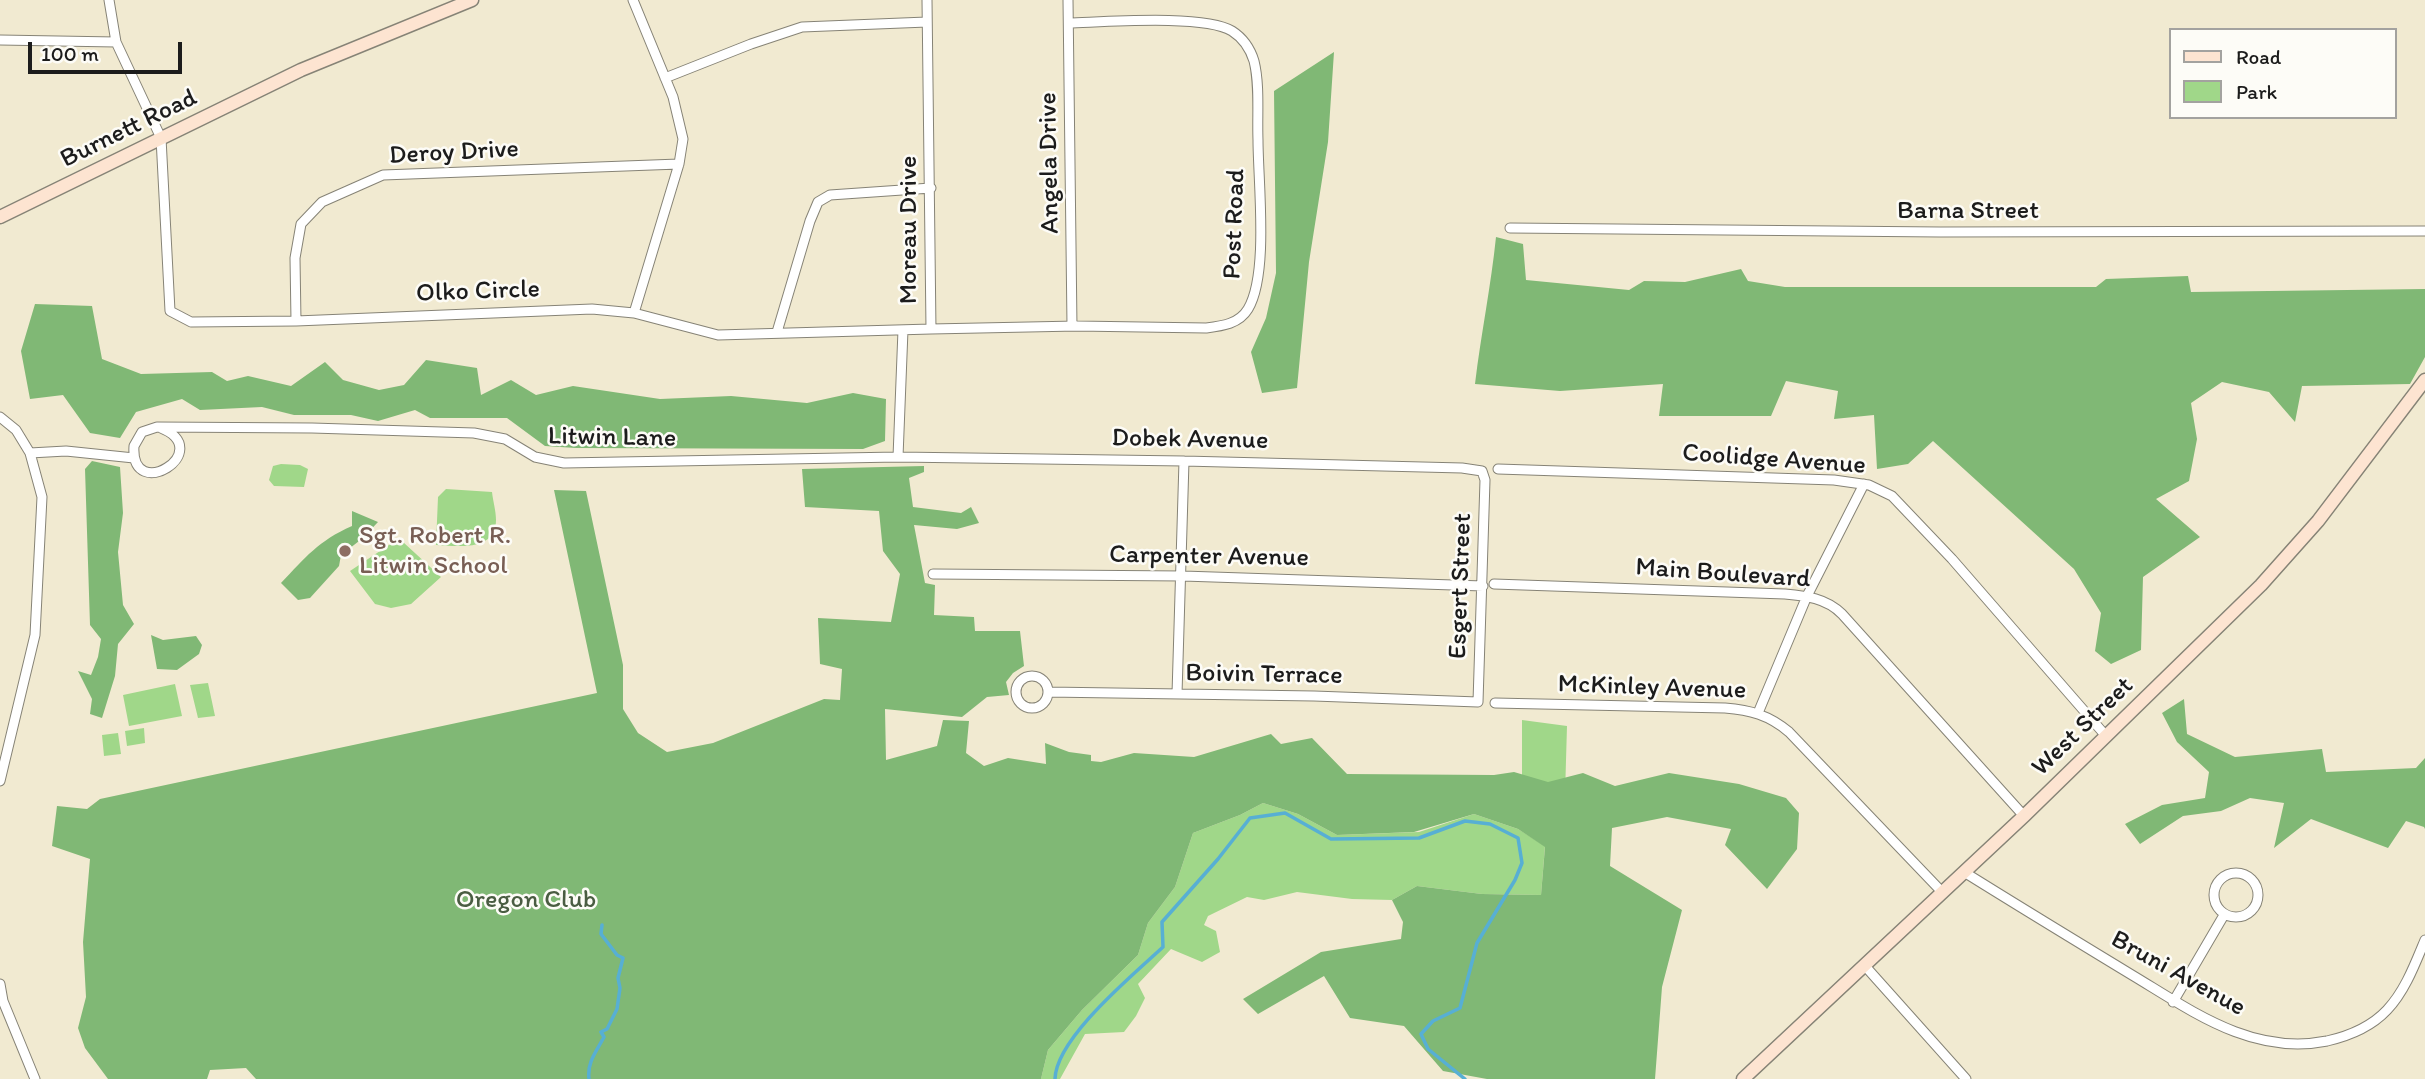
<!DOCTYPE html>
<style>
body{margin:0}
#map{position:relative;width:2425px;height:1079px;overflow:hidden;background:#f1ead1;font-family:Itim,sans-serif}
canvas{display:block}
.legend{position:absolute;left:2169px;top:28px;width:228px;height:91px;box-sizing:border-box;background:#fdfcf7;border:2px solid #a3a29f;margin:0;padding:9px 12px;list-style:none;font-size:21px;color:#1c1c1c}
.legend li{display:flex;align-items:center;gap:14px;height:35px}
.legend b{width:35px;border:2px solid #a3a29f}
.scale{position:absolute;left:28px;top:42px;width:154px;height:32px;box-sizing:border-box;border:4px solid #1c1c1c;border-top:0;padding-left:9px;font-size:21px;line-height:24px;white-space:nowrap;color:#1c1c1c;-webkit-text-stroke:5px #fdfcf7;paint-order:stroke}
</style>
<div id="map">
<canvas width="2425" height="1079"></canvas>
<ul class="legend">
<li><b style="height:9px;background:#fde4d1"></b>Road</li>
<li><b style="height:19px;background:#a0d789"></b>Park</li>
</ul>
<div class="scale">100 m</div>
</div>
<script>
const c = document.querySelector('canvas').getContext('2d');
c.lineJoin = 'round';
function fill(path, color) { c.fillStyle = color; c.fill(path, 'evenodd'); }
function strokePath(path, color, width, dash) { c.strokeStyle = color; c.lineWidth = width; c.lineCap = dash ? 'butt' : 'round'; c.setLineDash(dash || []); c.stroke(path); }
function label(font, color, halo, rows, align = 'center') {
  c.font = font + ' Itim,sans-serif'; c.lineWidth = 5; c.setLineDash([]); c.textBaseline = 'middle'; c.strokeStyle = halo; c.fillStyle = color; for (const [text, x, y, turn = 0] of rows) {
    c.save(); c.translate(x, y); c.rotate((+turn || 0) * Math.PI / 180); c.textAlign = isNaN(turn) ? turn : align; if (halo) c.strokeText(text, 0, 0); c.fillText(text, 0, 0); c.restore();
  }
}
fill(new Path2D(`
 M281,464l19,1 8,4 -4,18 -30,-1 -5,-6 4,-14z
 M446,489l46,3c1,9 4,19 4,28 0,32 -39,26 -60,25l2,-48z
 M395,541l8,1 38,35 -30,27 -20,4 -16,-4 -25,-33z
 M208,683l7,33 -17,2 -8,-33z
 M175,684l7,32 -53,10 -6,-31z
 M1522,720l45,6 -2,69 -43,-19z
 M144,728l1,15 -18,3 -2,-15z
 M118,733l3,21 -17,2 -2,-21z
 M1263,803l35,11 39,21 82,-3 55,-18 44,15 27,17 -4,49 -59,-1 -65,-8 -25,14 -40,-1 -55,-7 -33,8 -17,-3 -39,19 -4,9 12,6 4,21 -18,10 -31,-13 -33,35 7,14 -9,18 -12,16 -39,2 -25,45h-19l7,-29 34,-40 56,-55 10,-32 27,-36 18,-54 47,-18z`), '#a0d789');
fill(new Path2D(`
 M1334,52l-6,90 -19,120 -12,126 -35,5 -11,-41 15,-34 10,-45 -2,-182z
 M1496,237l27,7 3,36 103,10 15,-9 41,1 56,-13 7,12 37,6h311l10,-8 82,-3 3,16 234,-3v68l-15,27 -108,2 -7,36 -26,-30 -47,-10 -31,21 6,36 -8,42 -33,18 44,38 -57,40 -2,73 -30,14 -16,-13 6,-38 -27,-44 -141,-128 -25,23 -31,5 -3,-54 -40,4 4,-28 -52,-10 -15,35h-112l4,-32 -103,7 -85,-7c6,-50 16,-98 21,-147z
 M35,304l57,2 10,53 39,15 71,-2 15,9 21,-5 43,10 34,-24 18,18 36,10 25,-5 22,-25 51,8 4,27 30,-15 25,15 37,-9 87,13 71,-3 76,7 46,-10 33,6 -1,42 -22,8 -287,-1 -31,-2 -38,-28h-77l-15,-8 -37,11 -27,-6h-57l-32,-8 -62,3 -18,-11 -46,13 -16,26 -30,-5 -27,-38 -33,4 -9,-48z
 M92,461l28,6 3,46 -5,39 5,53 11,19 -16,20 -3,32 -13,42 -12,-4 2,-15 -14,-28 13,4 7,-18 3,-18 -11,-14 -5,-156z
 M924,466v6l-15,6 4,29 48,6 10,-6 8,16 -22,6 -43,-4 11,58 10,2 -1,30 40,2 1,14h45l4,35 -11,7 -7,9 3,13 -22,2 -25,20 -77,-8 1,51 51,-14 6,-26 26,1 -3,32 18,13 24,-8 38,6 -1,-21 24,9 22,3v6l10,1 33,-9 60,4 77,-23 10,10 31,-6 35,36 147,1 20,-3 34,10 35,-9 32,13 54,-13 70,11 47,14 13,15 -2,36 -30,40 -42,-44 6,-16 -64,-12 -55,11 -2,38 72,44 -20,77 -7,92h-168l-44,-8 -39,-45 -54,-8 -26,-42 -66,38 -15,-15 78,-47 80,-13 2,-17 -11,-22 25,-14 65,8 59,1 4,-48 -27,-18 -44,-15 -60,18 -77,3 -39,-21 -35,-11 -23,12 -47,18 -18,54 -27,36 -10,32 -56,55 -34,40 -7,29h-785l-10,-11 -36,2 -3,9h-99l-23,-31 -7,-20 8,-31 -3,-55 7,-83 -38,-13 5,-40 30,3 13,-10 497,-106 -43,-203 32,1 37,174v44l15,24 29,19 46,-9 111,-44 16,1 2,-31 -22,-5 -2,-46 73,4 9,-48 -17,-23 -4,-40 -74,-4 -3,-38z
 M352,511l26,11 -15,16 -22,17 -2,11 -29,32 -12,2 -17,-17c25,-26 37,-42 71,-57z
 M151,635l12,5 33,-4 6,9 -3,9 -22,16 -20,-1z
 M2184,699l3,35 48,23 87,-8 4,23 90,-4 9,-10v71l-1,-2 -18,-6 -18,27 -77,-29 -37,29 10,-45 -34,-5 -29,13 -38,5 -43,28 -15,-20 37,-19 43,-7 4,-26 -32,-30 -15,-29z`), '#80b875');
strokePath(new Path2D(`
 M589,1079c-2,-17 7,-27 15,-42l-3,-5 6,-3 10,-20 3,-21 -2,-10 5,-20 -6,-3 -16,-21 1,-9
 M1055,1079c1,-41 78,-104 108,-132l-1,-25 56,-63 32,-41 35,-5 46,26 88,-1 46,-17 25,3 28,14 4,25 -7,17 -38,63 -17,65 -27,13 -12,13 7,15 37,30`), '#57afd4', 3.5);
const minor = new Path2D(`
 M109,0l7,42 45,96 9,173 21,11 105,-1 296,-12 42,4 45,-149 4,-25 -10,-42 -40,-97
 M1068,0l4,326
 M0,40l116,2
 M665,78l86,-34 51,-17 125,-5
 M1510,228l430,4 485,-1
 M634,313l84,22 213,-6 -4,-329
 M296,321l-1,-63 6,-34 21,-22 61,-27 296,-11
 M931,329l146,-3 129,2c16,-2 33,-4 42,-19 21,-35 10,-127 10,-169 -1,-25 2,-55 -4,-79 -4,-13 -11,-23 -22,-30 -27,-17 -128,-9 -163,-8
 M777,332l33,-111 8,-19 12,-7 101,-7
 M0,417l16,13 14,23 12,44 -7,138 -35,146
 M161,428c56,23 -31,77 -27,18l8,-14 15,-5 155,1 162,5 31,6 30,18 29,6 334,-6 5,-127
 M30,453l36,-2 68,7
 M898,457l286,4 278,7 20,3 3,9 -7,222 -164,-6 -266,-4
 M1498,469l336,11 35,5 23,11 60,63 154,177
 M933,574l250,2 300,10
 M1494,584l291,10c21,2 41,4 57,20l182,202
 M1016 692a16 16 0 1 1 32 0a16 16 0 1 1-32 0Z
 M1177,694l7,-233
 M1495,703l230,5c25,2 44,7 64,24l154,161
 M1758,713l49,-117 57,-112
 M1964,872c56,35 112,69 168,103 60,36 120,81 195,66 22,-5 44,-14 60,-31 18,-19 28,-46 38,-70
 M2214 895a22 22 0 1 1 44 0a22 22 0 1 1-44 0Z
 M1865,966l101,113
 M0,984l3,17 32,78
 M2173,1002l51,-87`);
const secondary = new Path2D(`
 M0,217l301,-147 171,-70
 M1743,1079l281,-263 237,-231 57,-64 107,-141`);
strokePath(minor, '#868376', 11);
strokePath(secondary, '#868376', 15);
strokePath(minor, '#fff', 9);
strokePath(secondary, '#fde4d1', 12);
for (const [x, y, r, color] of [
 [345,551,7,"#8d6e63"]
]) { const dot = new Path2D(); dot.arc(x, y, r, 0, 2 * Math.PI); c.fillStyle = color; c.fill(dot); strokePath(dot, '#fdfcf7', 2.5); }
label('26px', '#1c1c1c', '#fdfcf7', [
 ["Burnett Road",129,129,-26],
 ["Deroy Drive",454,153,-3],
 ["Angela Drive",1050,163,-91],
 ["Barna Street",1968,211],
 ["Post Road",1235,224,-88],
 ["Moreau Drive",909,230,-90],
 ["Olko Circle",478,292,-2],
 ["Litwin Lane",612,438,1],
 ["Dobek Avenue",1190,440,1],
 ["Coolidge Avenue",1774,460,4],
 ["Carpenter Avenue",1209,557,1],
 ["Main Boulevard",1723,574,4],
 ["Esgert Street",1461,586,-88],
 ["Boivin Terrace",1264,675,1],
 ["McKinley Avenue",1652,688,2],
 ["West Street",2083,727,-44],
 ["Bruni Avenue",2178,974,29]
]);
label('26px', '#785e54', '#fdfcf7', [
 ["Sgt. Robert R.",359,536],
 ["Litwin School",359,566]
], 'left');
label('26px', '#4a5d42', '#fdfcf7', [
 ["Oregon Club",526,900]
]);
</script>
